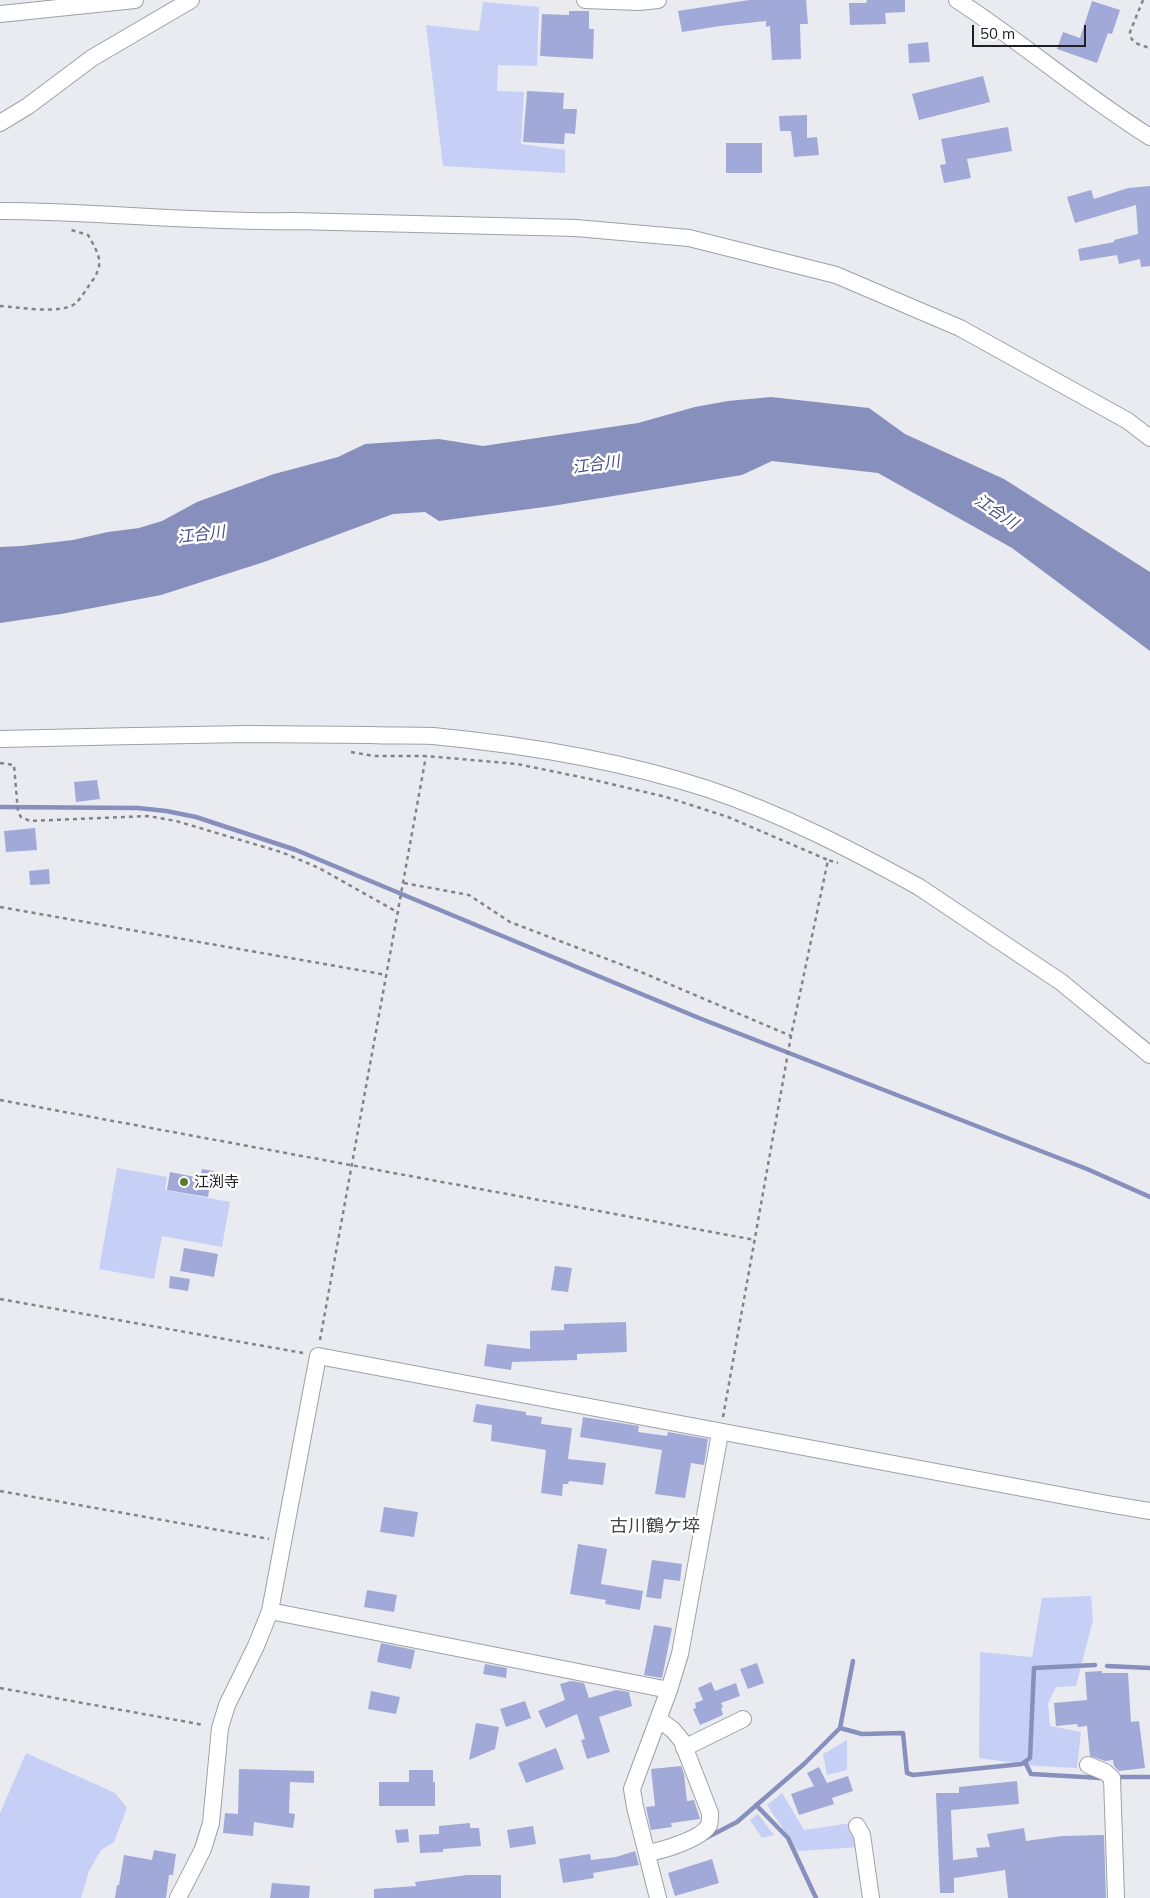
<!DOCTYPE html>
<meta charset="utf-8">
<style>
body{margin:0}
#map{position:relative;width:1150px;height:1898px;overflow:hidden;background:#e9ebf1;font-family:Mulish,sans-serif}
canvas{display:block}
.scale{position:absolute;left:972px;top:25px;width:114px;height:22px;box-sizing:border-box;border:2px solid #202023;border-top:0;padding-left:6px;font-size:15px;line-height:18px;white-space:nowrap;color:#202023;-webkit-text-stroke:4px #fff;paint-order:stroke}
</style>
<div id="map">
<canvas width="1150" height="1898"></canvas>
<div class="scale">50 m</div>
</div>
<script>
const c = document.querySelector('canvas').getContext('2d');
c.lineJoin = 'round';
function fill(path, color) { c.fillStyle = color; c.fill(path, 'evenodd'); }
function strokePath(path, color, width, dash) { c.strokeStyle = color; c.lineWidth = width; c.lineCap = dash ? 'butt' : 'round'; c.setLineDash(dash || []); c.stroke(path); }
function label(font, color, halo, rows, align = 'center') {
  c.font = font + ' Mulish,"Noto Sans JP",sans-serif'; c.lineWidth = 5; c.setLineDash([]); c.textBaseline = 'middle'; c.strokeStyle = halo; c.fillStyle = color; for (const [text, x, y, turn = 0] of rows) {
    c.save(); c.translate(x, y); c.rotate((+turn || 0) * Math.PI / 180); c.textAlign = isNaN(turn) ? turn : align; if (halo) c.strokeText(text, 0, 0); c.fillText(text, 0, 0); c.restore();
  }
}
fill(new Path2D(`
 M483,2l56,5 -2,59 -39,-1 -1,26 27,1 -3,52 44,6v23l-122,-7 -17,-141 53,6z
 M117,1168l50,9 -2,13 65,12 -8,45 -60,-11 -8,43 -55,-10z
 M1091,1596l2,24 -17,66 -20,1 -8,16 2,23 31,6 -4,36 -40,-2 -58,-8 1,-106 52,5 10,-59z
 M847,1740v30l-20,5 -4,-21z
 M26,1753l89,40 12,15 -13,34 -13,8 -12,21 -8,27h-81v-85z
 M782,1793l22,37 47,-7 9,24 -62,4 -31,-46z
 M758,1814l16,21 -12,3 -12,-18z`), '#c6cff6');
fill(new Path2D(`
 M771,397l98,11 36,26 99,45 146,93v79l-138,-103 -134,-75 -106,-12 -30,14 -190,31 -113,15 -14,-9 -32,2 -129,48 -103,33 -100,19 -61,9v-76l21,-1 52,-6 35,-8 31,-4 23,-7 35,-19 77,-28 64,-17 27,-13 74,-5 44,7 155,-23 57,-16 33,-6z`), '#8790bd');
strokePath(new Path2D(`
 M0,807l138,1 28,3 30,6 100,33 403,168 388,151 63,28
 M1107,1666l43,2
 M840,1728l22,6 41,-1 4,40 6,2 109,-11 8,-6 4,-90 61,-3
 M1025,1762l6,12 70,4
 M1118,1777h32
 M756,1805l32,33 28,60
 M706,1838l31,-16 67,-58 36,-36 13,-67`), '#8790bd', 4.5);
fill(new Path2D(`
 M749,0h57l2,24h-8l1,35 -29,1 -2,-34 -4,1v-6l-46,5 -38,6 -4,-21z
 M867,0h38v12l-20,1 1,11 -36,1 -1,-22h17z
 M1092,1l28,9 -8,24 -4,-1 -11,30 -40,-14 6,-17 17,6z
 M569,11h20v18h5l-1,30 -53,-3 2,-42 27,1z
 M928,42l2,20 -21,1 -1,-19z
 M983,76l7,26 -71,18 -7,-26z
 M527,91l37,2 -1,16h14l-2,25 -10,-1 -1,11 -41,-2z
 M807,115v23l10,-1 2,18 -25,2 -3,-26h-11l-1,-15z
 M1008,127l4,24 -45,8 4,19 -27,5 -4,-18 6,-1 -5,-25z
 M726,143h36v30h-36z
 M1150,186v80l-9,1 -1,-8 -21,5 -2,-9 -37,6 -2,-12 36,-7v-2l24,-6 -2,-29 -61,18 -8,-26 24,-7 3,9 34,-11z
 M97,780l3,19 -24,3 -2,-20z
 M35,828l2,22 -31,2 -2,-21z
 M49,869l1,15 -20,1 -1,-14z
 M202,1169l27,5 -2,12 -17,-2 -2,13 -41,-7 3,-18 30,6z
 M184,1248l34,6 -4,23 -34,-6z
 M555,1266l17,2 -4,24 -17,-2z
 M170,1276l20,3 -2,12 -19,-3z
 M626,1322l1,30 -50,2v6l-65,2 -1,8 -27,-4 3,-22 43,5v-18l34,-1v-6z
 M476,1404l50,8v3l16,2 -1,7 31,4 -4,31 38,4 -3,22 -34,-4 -1,3h-5l-1,12 -21,-3 5,-43 -55,-9 1,-16 -19,-3z
 M583,1417l56,9 -1,6 29,4 1,-4 40,7 -4,26 -13,-2 -6,35 -30,-4 7,-44 -82,-13z
 M384,1507l34,5 -4,25 -34,-5z
 M578,1544l29,5 -6,35 42,7 -3,19 -35,-6 1,-4 -36,-6z
 M652,1560l30,4 -2,17 -16,-2 -3,20 -15,-2z
 M367,1590l30,5 -3,17 -30,-5z
 M654,1625l18,3 -10,50 -18,-3z
 M381,1643l34,7 -4,19 -34,-7z
 M757,1663l7,20 -16,6 -8,-20z
 M485,1664l22,4 -1,10 -23,-4z
 M1102,1671v2h26l3,49 8,-1 6,47 -26,3 -5,-5 -1,-6 -8,1 -15,-5 -3,-30 -9,1 -1,-3 -21,2 -2,-23 33,-3 -2,-28z
 M571,1681l13,2 5,15 27,-8 13,2 3,14 -33,11 11,35 -23,7 -6,-19 4,-1 -8,-25 -31,14 -8,-17 27,-11 -5,-16z
 M711,1682l4,9 21,-8 4,13 -19,7 2,4 -2,1 2,7 -23,10 -7,-16 3,-1 -1,-5 8,-3 -5,-12z
 M371,1691l29,6 -4,17 -28,-5z
 M525,1701l6,17 -25,9 -6,-18z
 M476,1723l23,4 -4,22 -26,11z
 M556,1748l8,21 -38,14 -8,-20z
 M681,1766l3,8 3,27 7,-1 6,19 -29,4 1,4 -21,3 -5,-23 9,-1 -4,-37z
 M819,1767l8,16 21,-7 5,15 -21,7 2,6 -35,11 -8,-21 23,-8 -7,-13z
 M239,1769l75,2v12l-24,-1 -1,31 6,1 -2,14 -39,-6 -1,14 -30,-3 2,-20 13,1z
 M409,1770h24v12h2v24h-56v-24h30z
 M1017,1781l2,23 -68,6 2,50 25,-3 -2,-9 14,-1 -3,-13 37,-6 2,13 36,-5 42,-1 2,63h-98l-3,-28 -51,8v15h-14l-4,-100h23v-6z
 M470,1823v5h9l2,18 -38,3v3l-23,1 -1,-18 20,-1v-8z
 M533,1826l3,18 -26,4 -3,-18z
 M408,1829l1,13 -12,1 -2,-13z
 M154,1850l22,4 -3,21h-4l-3,23h-51l2,-13h2l5,-30 28,5z
 M635,1851l4,14 -46,8 1,5 -31,5 -4,-24 31,-5 1,6 25,-3z
 M712,1859l7,24 -44,13 -7,-23z
 M467,1875h34v23h-127v-9l42,-3 -1,-4z
 M272,1883l38,3 -1,12h-39z`), '#a0a9d8');
const minor = new Path2D(`
 M585,0l54,2 19,-2
 M957,0c66,43 126,95 193,137
 M0,14l135,-14
 M0,123l28,-17 64,-48 99,-58
 M0,211c98,0 196,12 294,10l282,7 113,10 147,37 124,53 168,93 22,17
 M0,739c82,-2 165,-4 247,-5 42,0 83,1 124,1 20,1 41,0 62,1 93,9 186,24 275,53 74,25 142,60 211,98l142,95 89,73
 M270,1611l399,79
 M684,1748l59,-29
 M1088,1765l17,7 7,6 4,120
 M857,1826l5,9 9,63
 M647,1853c14,-2 55,-14 62,-28 1,-3 1,-8 1,-12l-28,-72 -9,-11 -15,-11
 M178,1898l25,-49 8,-26 9,-95 7,-23 29,-59 14,-35 48,-255 784,147 48,8
 M658,1898l-23,-91 -3,-18 37,-99 11,-36 40,-221`);
strokePath(minor, '#9fa0a6', 18);
strokePath(new Path2D(`
 M1143,0l-13,32c0,12 11,13 20,16
 M0,306c18,1 62,9 76,-3 5,-5 10,-13 14,-19 15,-20 10,-28 -2,-49l-20,-6
 M351,752l23,4h52l91,8 73,15 76,18 62,20 100,43
 M0,763l14,2 4,47 3,5 9,4 118,-5 28,5 105,31 38,16 80,45
 M404,883l65,12 41,27 131,50 150,64
 M0,907l387,68
 M0,1100l755,140
 M0,1299l303,54
 M320,1340l106,-584
 M723,1417l68,-381 37,-176 10,3
 M0,1491l269,48
 M0,1688l204,37`), '#838488', 2.5, [4, 4]);
strokePath(minor, '#fff', 16);
for (const [x, y, r, color] of [
 [184,1182,5,"#607a2e"]
]) { const dot = new Path2D(); dot.arc(x, y, r, 0, 2 * Math.PI); c.fillStyle = color; c.fill(dot); strokePath(dot, '#fff', 2); }
label('15px', '#202023', '#fff', [
 ["江渕寺",194,1182]
], 'left');
label('italic 16px', '#444c88', '#fff', [
 ["江合川",596,465,-8],
 ["江合川",996,512,34],
 ["江合川",201,535,-7]
]);
label('18px', '#424348', '#fff', [
 ["古川鶴ケ埣",655,1527]
]);
</script>
